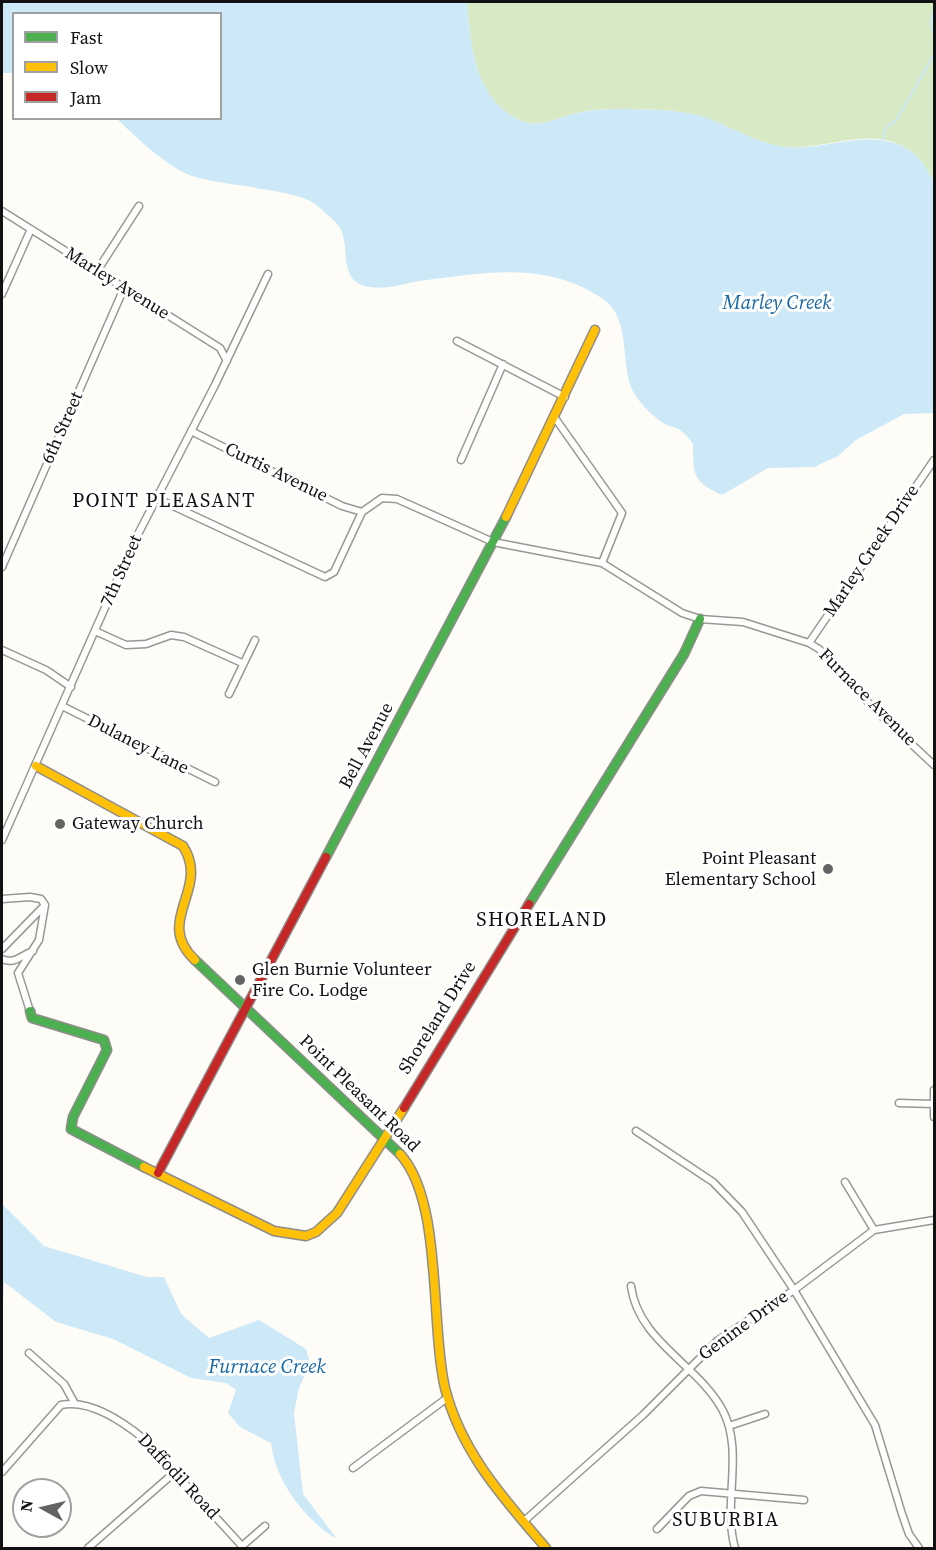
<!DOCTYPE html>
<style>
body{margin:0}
#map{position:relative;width:936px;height:1550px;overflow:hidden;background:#fdfcf7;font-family:"Source Serif 4",serif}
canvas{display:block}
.frame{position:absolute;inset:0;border:3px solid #111;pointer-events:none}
.legend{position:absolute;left:12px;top:12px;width:210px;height:108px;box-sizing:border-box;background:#fff;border:2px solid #a0a0a0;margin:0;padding:8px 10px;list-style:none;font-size:18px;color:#111}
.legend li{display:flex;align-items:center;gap:12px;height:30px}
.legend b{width:30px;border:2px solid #a0a0a0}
.north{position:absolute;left:12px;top:1478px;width:60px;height:60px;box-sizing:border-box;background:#fff;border:2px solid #a0a0a0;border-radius:50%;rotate:278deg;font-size:16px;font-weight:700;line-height:24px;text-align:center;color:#111}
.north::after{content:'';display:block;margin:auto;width:21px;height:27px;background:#646362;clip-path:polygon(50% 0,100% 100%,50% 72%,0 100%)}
</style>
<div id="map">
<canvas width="936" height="1550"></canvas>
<div class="frame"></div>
<ul class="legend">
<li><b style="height:8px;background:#4caf50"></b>Fast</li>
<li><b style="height:8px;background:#ffc107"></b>Slow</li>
<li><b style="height:8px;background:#c62828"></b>Jam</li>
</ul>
<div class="north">N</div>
</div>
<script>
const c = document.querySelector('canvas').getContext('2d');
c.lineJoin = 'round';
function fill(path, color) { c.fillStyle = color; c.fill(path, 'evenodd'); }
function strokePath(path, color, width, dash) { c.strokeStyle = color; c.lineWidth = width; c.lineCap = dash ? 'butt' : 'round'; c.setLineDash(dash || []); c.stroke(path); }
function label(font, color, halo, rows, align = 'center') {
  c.font = font + ' "Source Serif 4",serif'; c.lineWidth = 6; c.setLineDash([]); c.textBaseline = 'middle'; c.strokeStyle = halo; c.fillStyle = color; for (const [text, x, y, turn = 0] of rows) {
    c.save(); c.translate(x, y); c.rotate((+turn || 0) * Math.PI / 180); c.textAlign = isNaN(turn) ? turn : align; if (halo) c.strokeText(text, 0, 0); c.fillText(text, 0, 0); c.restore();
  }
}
fill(new Path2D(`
 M467,2h467v180c-7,-15 -16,-28 -32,-36 -36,-19 -80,5 -117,1 -30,-4 -54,-21 -82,-30 -26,-8 -58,-8 -86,-8 -13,0 -28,1 -41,4 -18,4 -38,17 -57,7 -45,-23 -48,-74 -52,-118z`), '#d8eac5');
fill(new Path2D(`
 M2,2h465c4,44 7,95 52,118 19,10 39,-3 58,-7 13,-3 27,-4 40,-4 28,0 60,0 87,8 27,9 51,26 81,30 36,4 72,-15 109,-4 21,7 31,20 40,39v231l-30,1 -48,26 -18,16 -24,11 -46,1 -46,27c-29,-13 -29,-20 -29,-51 -3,-4 -7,-10 -12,-13 -4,-4 -11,-4 -16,-7 -12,-7 -29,-24 -34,-37 -10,-26 -1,-70 -28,-88 -58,-39 -119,-26 -184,-18 -17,3 -31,9 -49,6 -35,-5 -17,-42 -32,-62 -4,-5 -18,-17 -23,-21 -16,-14 -96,-19 -123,-28 -24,-8 -57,-40 -75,-57l103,-1v-104h-206l-1,59h-11z
 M2,1204l42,42 103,31h17l17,37 28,24 50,-18 47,29 4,14 -11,25 -5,25 9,81 34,45c-32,-19 -62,-58 -66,-96l-31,-16 -12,-14 8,-23 -10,-7 -35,-5 -78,-39 -57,-17 -52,-40 -2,47z`), '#cde8f7');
strokePath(new Path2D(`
 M934,7l-3,16 3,13
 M883,140l2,-11 12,-10 37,-64`), '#cde8f7', 2);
const street = new Path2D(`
 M2,211l218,137 7,13
 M97,271l42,-65
 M2,294l29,-65
 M457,341l108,56
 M555,418l67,95 -20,50
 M191,431l151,75 20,6
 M461,460l42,-96
 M156,498l169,79 9,-5 28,-60
 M362,512l20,-14 15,1 96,43 109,21 80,50 18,6 43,3 66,21 10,6 57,62 58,54
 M2,567l122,-279
 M95,631l31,14 20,-1 25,-9 13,2 58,26
 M809,643l125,-183
 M2,650l44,20 25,17
 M229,694l26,-54
 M62,706l153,76
 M2,840l133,-300 80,-155 53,-111
 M2,899l28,-2 11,2 4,6 -6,35 -21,33 11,35
 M2,949l43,-44
 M2,959c13,6 19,-4 31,-8
 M934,1090v27
 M899,1103l35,1
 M636,1131l77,51 29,30 52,78 81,135 27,89 7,20 10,14
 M845,1182l29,48
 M631,1286c7,55 66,78 91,123 23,42 0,94 13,139
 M29,1353l35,31 11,20
 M729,1426l36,-12
 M353,1468l94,-70
 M2,1472l59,-67c29,-6 61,16 83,34l98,107
 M523,1522l120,-107 74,-74 77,-51 80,-60 60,-10
 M657,1529l32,-33 12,-5 103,9
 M241,1547l24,-21
 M88,1548l87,-76`);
const fast = new Path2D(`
 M326,857l180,-340
 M529,904l155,-250 16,-35
 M195,960l205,194
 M30,1011l2,7 72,22 3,10 -34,67 -2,12 73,38`);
const slow = new Path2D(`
 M506,517l89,-187
 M36,766l147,80c28,44 -30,74 12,114
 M400,1154c43,47 30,171 45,234 16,64 59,111 101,160
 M144,1167l130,64 32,5 10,-4 21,-19 67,-105`);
const jam = new Path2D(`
 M404,1108l125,-204
 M158,1173l168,-316`);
strokePath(street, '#979795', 9);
strokePath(fast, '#8e8d8b', 11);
strokePath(slow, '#8e8d8b', 11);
strokePath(jam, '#8e8d8b', 11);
strokePath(street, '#fffffe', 6);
strokePath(fast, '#4caf50', 8);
strokePath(slow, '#ffc107', 8);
strokePath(jam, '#c62828', 8);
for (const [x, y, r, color] of [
 [60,824,6,"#646362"],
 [828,869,6,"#646362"],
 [240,980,6,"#646362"]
]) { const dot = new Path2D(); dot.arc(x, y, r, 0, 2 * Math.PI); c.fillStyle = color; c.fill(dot); strokePath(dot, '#fff', 2); }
label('18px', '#111', '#fff', [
 ["Marley Avenue",117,284,32],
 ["6th Street",63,428,-66],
 ["Curtis Avenue",276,473,26],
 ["Marley Creek Drive",872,551,-56],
 ["7th Street",122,571,-66],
 ["Furnace Avenue",867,698,45],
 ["Dulaney Lane",138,745,27],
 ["Bell Avenue",367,746,-62],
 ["Shoreland Drive",438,1018,-58],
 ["Point Pleasant Road",359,1094,44],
 ["Genine Drive",744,1326,-36],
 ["Daffodil Road",178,1477,47]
]);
label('18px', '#111', '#fff', [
 ["Gateway Church",72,824],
 ["Point Pleasant",816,859,"right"],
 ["Elementary School",816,880,"right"],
 ["Glen Burnie Volunteer",252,970],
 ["Fire Co. Lodge",252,991]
], 'left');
label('italic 20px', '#1768a6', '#fff', [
 ["Marley Creek",777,304],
 ["Furnace Creek",267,1368]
]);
c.letterSpacing = '1.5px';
label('20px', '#111', '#fff', [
 ["POINT PLEASANT",164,502],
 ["SHORELAND",542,921],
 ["SUBURBIA",726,1521]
]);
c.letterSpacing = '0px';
</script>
